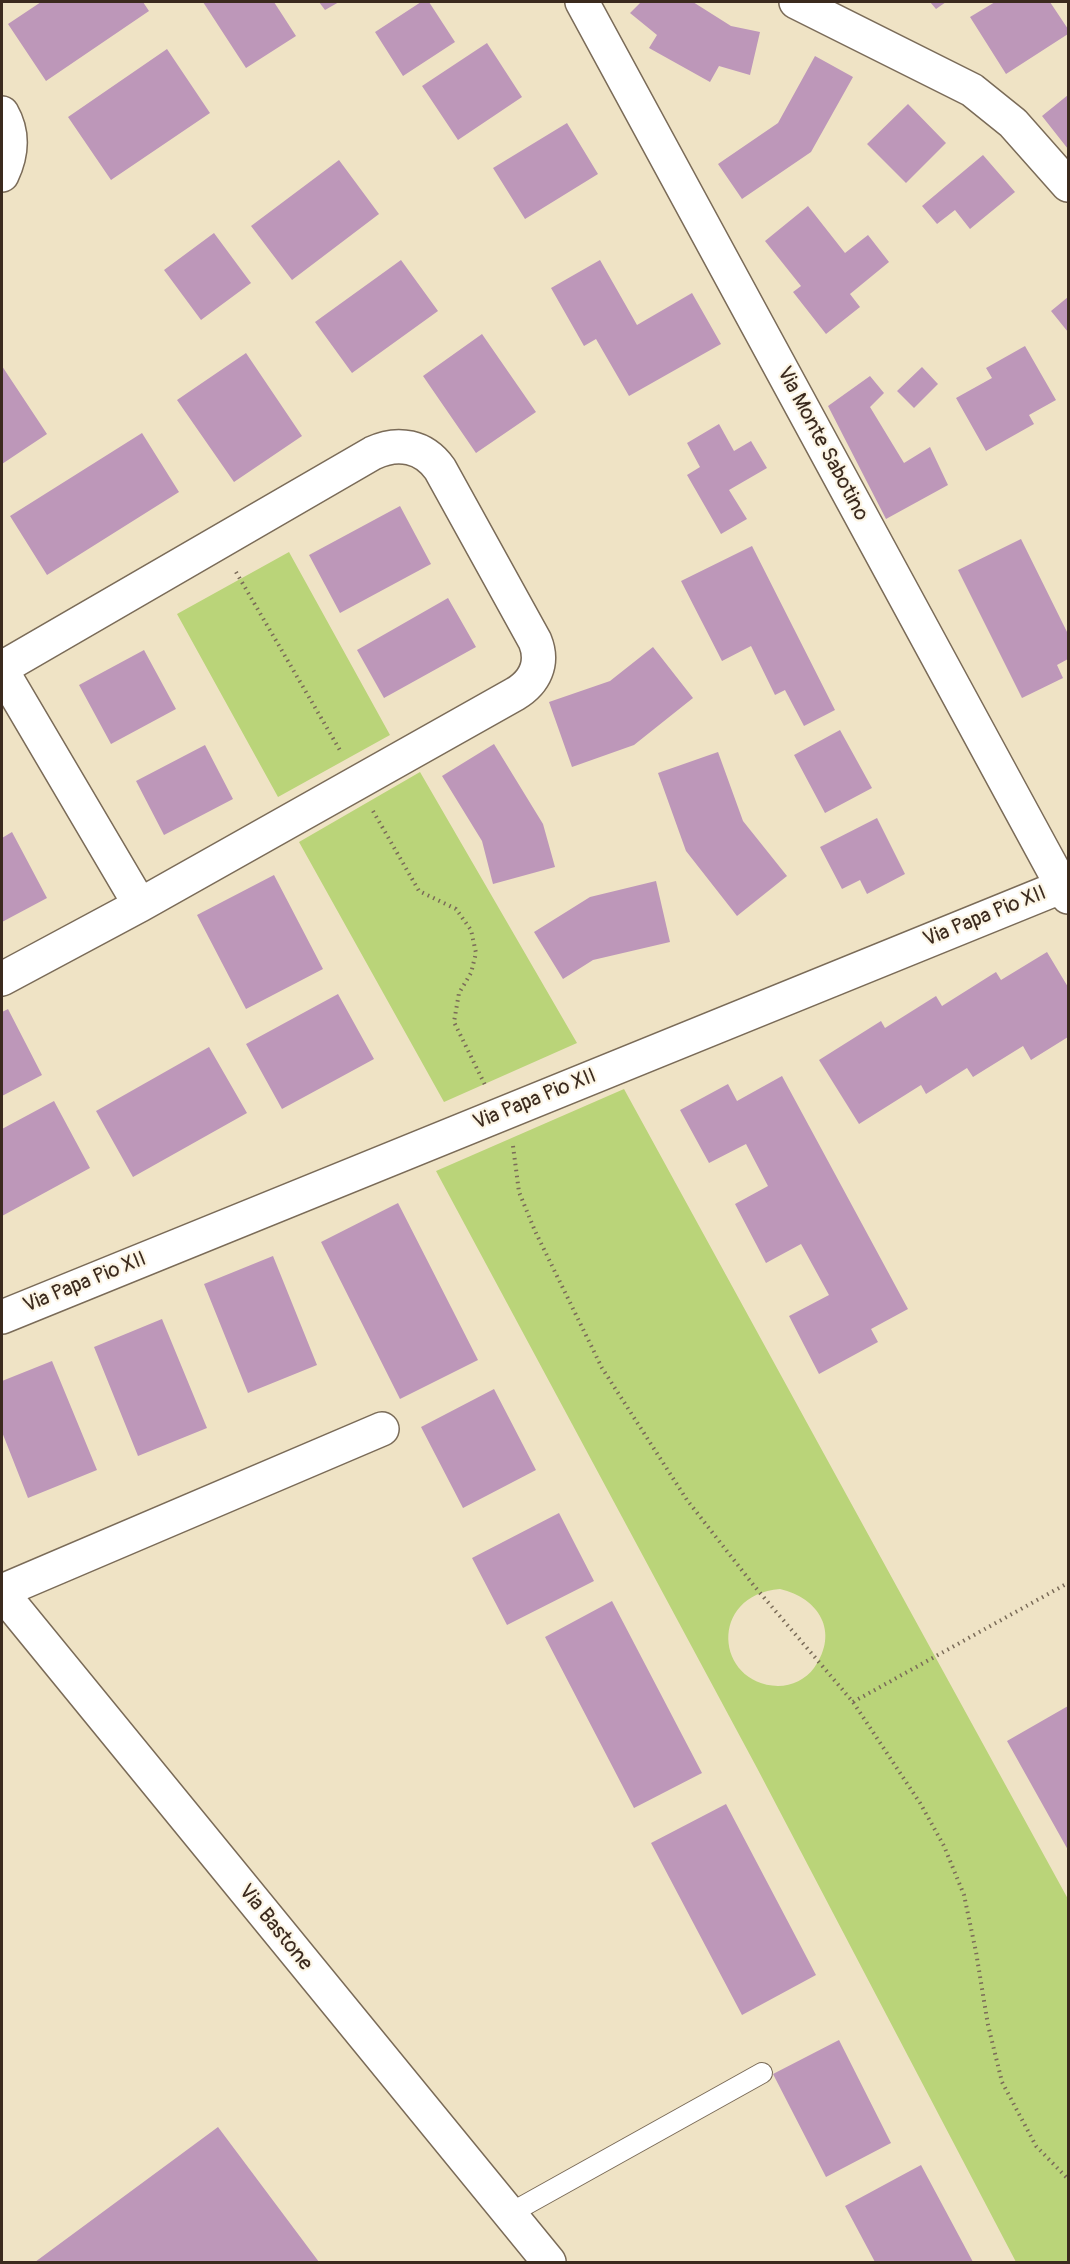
<!DOCTYPE html>
<style>
body{margin:0}
#map{position:relative;width:1070px;height:2264px;overflow:hidden;background:#efe3c5;font-family:Pangolin,sans-serif}
canvas{display:block}
.frame{position:absolute;inset:0;border:3px solid #3b2a1e;pointer-events:none}
</style>
<div id="map">
<canvas width="1070" height="2264"></canvas>
<div class="frame"></div>
</div>
<script>
const c = document.querySelector('canvas').getContext('2d');
c.lineJoin = 'round';
function fill(path, color) { c.fillStyle = color; c.fill(path, 'evenodd'); }
function strokePath(path, color, width, dash) { c.strokeStyle = color; c.lineWidth = width; c.lineCap = dash ? 'butt' : 'round'; c.setLineDash(dash || []); c.stroke(path); }
function label(font, color, halo, rows, align = 'center') {
  c.font = font + ' Pangolin,sans-serif'; c.lineWidth = 4.5; c.setLineDash([]); c.textBaseline = 'middle'; c.strokeStyle = halo; c.fillStyle = color; for (const [text, x, y, turn = 0] of rows) {
    c.save(); c.translate(x, y); c.rotate((+turn || 0) * Math.PI / 180); c.textAlign = isNaN(turn) ? turn : align; if (halo) c.strokeText(text, 0, 0); c.fillText(text, 0, 0); c.restore();
  }
}
fill(new Path2D(`
 M289,552l101,183 -112,62 -101,-183z
 M420,772l157,271 -133,59 -145,-260z
 M624,1089l444,810v363h-52l-259,-494 -321,-597zM780,1589c39,9 60,43 34,79 -8,11 -22,18 -36,18 -63,-2 -70,-91 2,-97z`), '#bad479');
fill(new Path2D(`
 M41,2h102l6,9 -103,70 -38,-57z
 M203,2h71l22,34 -50,32z
 M319,2h20l-14,8z
 M421,2h8l26,40 -52,34 -28,-44z
 M641,2h52l38,24 29,6 -10,43 -31,-9 -9,16 -61,-34 8,-13 -27,-22z
 M930,2h16l-10,7z
 M995,2h55l18,27v5l-62,40 -36,-57z
 M487,43l35,54 -64,43 -36,-54z
 M167,49l43,64 -99,67 -43,-63z
 M815,56l38,21 -42,75 -69,47 -24,-35 60,-41z
 M1068,95v54l-26,-33z
 M908,104l38,39 -40,40 -39,-39z
 M567,123l31,51 -73,45 -32,-51z
 M983,155l32,37 -45,37 -15,-19 -18,14 -15,-18z
 M339,160l40,54 -87,66 -41,-54z
 M808,206l37,47 23,-18 21,27 -39,32 10,13 -34,27 -33,-42 8,-6 -36,-45z
 M214,233l37,50 -50,37 -37,-50z
 M401,260l37,51 -86,62 -37,-51z
 M600,260l37,65 55,-32 29,51 -92,52 -33,-57 -12,7 -33,-58z
 M1068,297v35l-17,-21z
 M482,334l54,78 -60,41 -53,-77z
 M1025,346l31,54 -27,15 5,9 -48,27 -30,-53 36,-20 -6,-10z
 M246,353l56,83 -68,46 -57,-82z
 M2,366l45,68 -45,30z
 M922,367l16,17 -24,24 -17,-17z
 M870,376l14,17 -14,14 34,56 26,-16 18,38 -62,34 -58,-113z
 M719,424l15,27 17,-10 16,27 -38,22 18,29 -26,15 -34,-59 13,-8 -13,-24z
 M142,433l37,59 -132,83 -37,-59z
 M400,506l31,58 -91,49 -31,-58z
 M1021,539l47,95v25l-11,6 6,13 -41,20 -64,-128z
 M752,546l83,164 -31,16 -19,-36 -10,5 -24,-49 -29,15 -41,-80z
 M448,598l28,49 -92,51 -27,-48z
 M653,647l40,51 -59,47 -62,22 -23,-65 61,-21z
 M144,650l32,59 -65,35 -32,-59z
 M840,730l32,58 -47,25 -31,-58z
 M494,744l49,80 12,43 -62,17 -11,-43 -40,-65z
 M205,745l28,54 -69,36 -28,-54z
 M718,752l25,69 44,55 -50,40 -51,-65 -28,-78z
 M877,818l28,56 -38,20 -7,-14 -18,9 -22,-42z
 M12,832l35,66 -45,24v-84z
 M274,875l49,94 -77,40 -49,-94z
 M656,881l14,61 -77,18 -30,19 -29,-47 56,-35z
 M1047,952l21,35v50l-37,23 -8,-14 -50,31 -6,-9 -41,26 -5,-9 -62,39 -40,-64 62,-39 4,7 51,-32 6,10 54,-34 5,8z
 M338,994l36,65 -92,50 -36,-65z
 M8,1009l34,66 -40,21v-84z
 M209,1047l38,66 -114,64 -37,-66z
 M782,1076l126,233 -37,20 7,13 -59,32 -30,-58 40,-21 -28,-51 -35,19 -31,-59 33,-18 -22,-42 -37,19 -29,-53 48,-26 9,17z
 M54,1101l36,67 -88,48v-87z
 M398,1203l80,157 -78,39 -79,-157z
 M273,1256l44,109 -69,28 -44,-109z
 M162,1319l45,109 -69,28 -44,-109z
 M52,1361l45,109 -69,28 -26,-66v-51z
 M494,1389l42,81 -73,38 -42,-81z
 M559,1513l35,68 -87,44 -35,-67z
 M612,1601l90,172 -68,35 -89,-171z
 M1068,1706v144l-61,-109z
 M726,1804l90,171 -74,40 -91,-172z
 M839,2040l52,103 -65,34 -53,-103z
 M218,2127l101,135h-284z
 M921,2165l52,97h-98l-30,-56z`), '#bd97b9');
const lane = new Path2D(`
 M509,2214l253,-141`);
const street = new Path2D(`
 M582,2l486,895
 M796,2l176,88 41,33 55,62
 M2,113c12,21 10,41 0,62
 M2,668l371,-215c25,-12 51,-7 67,16l95,172c9,22 0,41 -20,53l-375,211 -138,74
 M2,671l138,234
 M2,1317l1066,-433
 M2,1591l380,-162
 M2,1593l547,669`);
strokePath(lane, '#7a6b58', 22);
strokePath(street, '#7a6b58', 36);
strokePath(new Path2D(`
 M236,572l105,180
 M373,811l46,80 37,18 15,21 5,23 -5,20 -12,20 -5,29 31,63
 M513,1146l6,46 16,39 67,137 85,132 68,87 98,115 67,101 24,43 20,49 12,57 12,73 14,57 34,64 32,33
 M853,1702l215,-119`), '#7a6b58', 4, [1.5, 4.5]);
strokePath(lane, '#fff', 20);
strokePath(street, '#fff', 33);
label('21px', '#3b2a1e', '#fcf5e5', [
 ["Via Monte Sabotino",822,444,62],
 ["Via Papa Pio XII",985,917,-22],
 ["Via Papa Pio XII",535,1100,-22],
 ["Via Papa Pio XII",85,1283,-22],
 ["Via Bastone",275,1928,51]
]);
</script>
